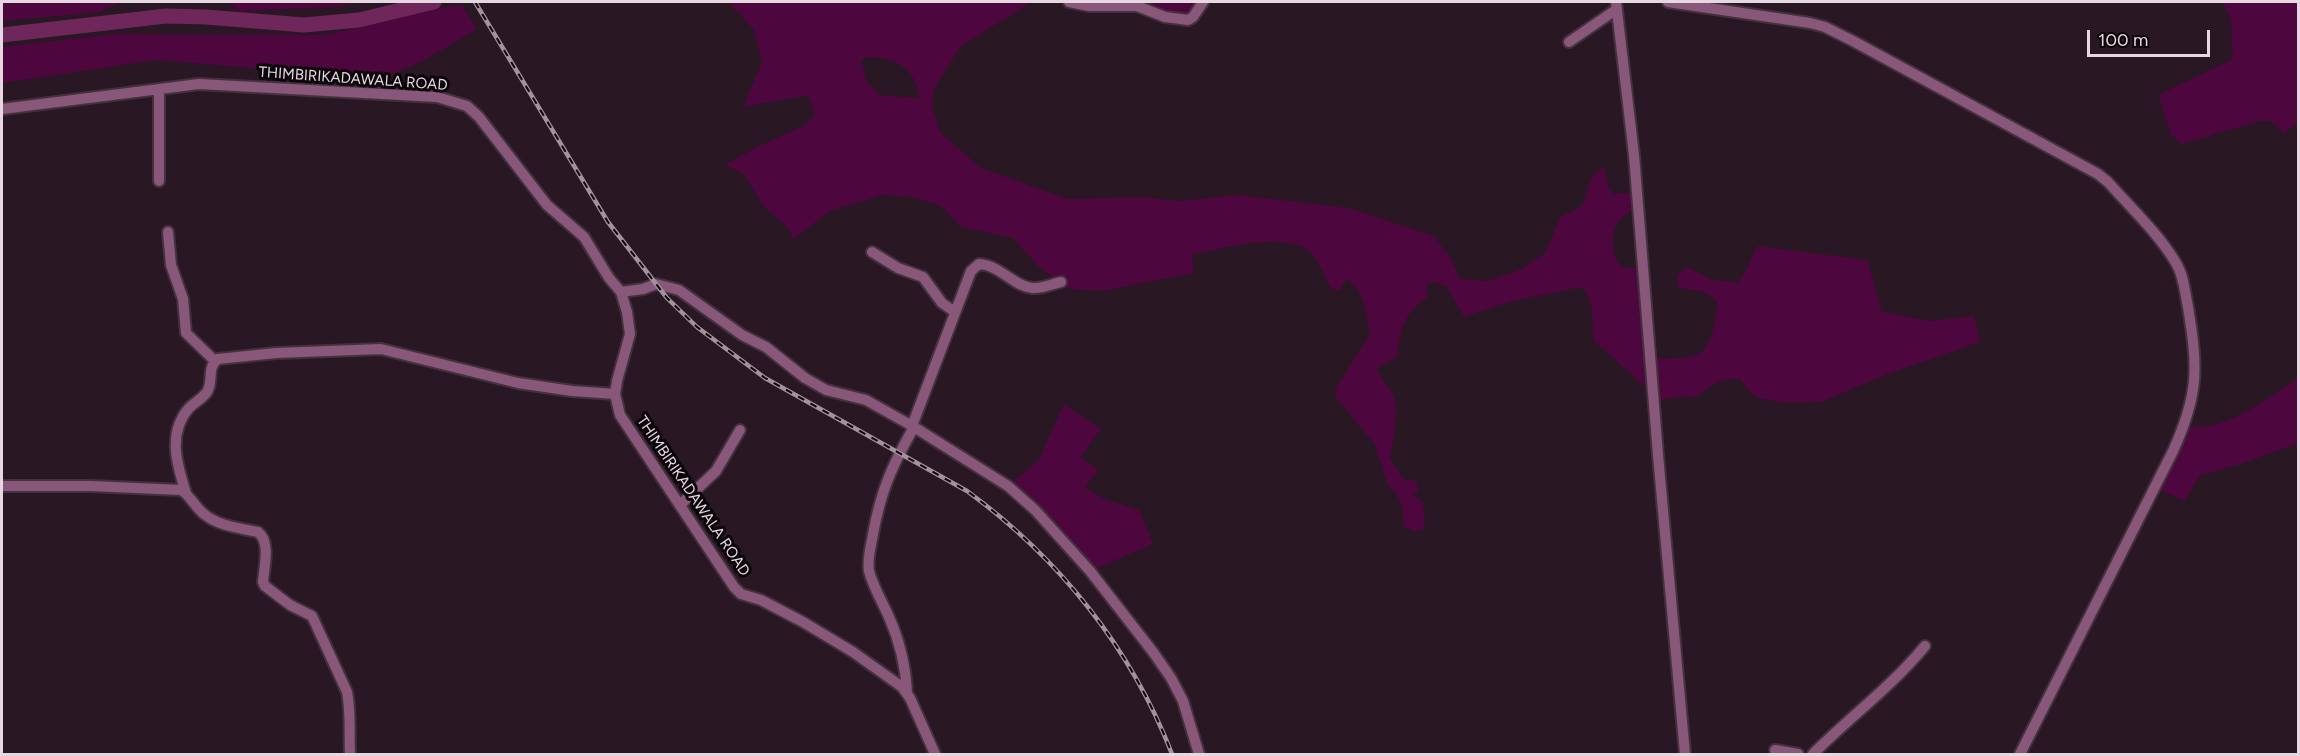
<!DOCTYPE html>
<style>
body{margin:0}
#map{position:relative;width:2300px;height:756px;overflow:hidden;background:#291723;font-family:Figtree,sans-serif}
canvas{display:block}
.frame{position:absolute;inset:0;border:3px solid #e5d8e0;pointer-events:none}
.scale{position:absolute;left:2087px;top:30px;width:123px;height:27px;box-sizing:border-box;border:3px solid #e5d8e0;border-top:0;padding-left:8px;font-size:18px;line-height:21px;white-space:nowrap;color:#e5d8e0;-webkit-text-stroke:4px #0c050a;paint-order:stroke}
</style>
<div id="map">
<canvas width="2300" height="756"></canvas>
<div class="frame"></div>
<div class="scale">100 m</div>
</div>
<script>
const c = document.querySelector('canvas').getContext('2d');
c.lineJoin = 'round';
function fill(path, color) { c.fillStyle = color; c.fill(path, 'evenodd'); }
function strokePath(path, color, width, dash) { c.strokeStyle = color; c.lineWidth = width; c.lineCap = dash ? 'butt' : 'round'; c.setLineDash(dash || []); c.stroke(path); }
function label(font, color, halo, rows, align = 'center') {
  c.font = font + ' Figtree,sans-serif'; c.lineWidth = 6; c.setLineDash([]); c.textBaseline = 'middle'; c.strokeStyle = halo; c.fillStyle = color; for (const [text, x, y, turn = 0] of rows) {
    c.save(); c.translate(x, y); c.rotate((+turn || 0) * Math.PI / 180); c.textAlign = isNaN(turn) ? turn : align; if (halo) c.strokeText(text, 0, 0); c.fillText(text, 0, 0); c.restore();
  }
}
fill(new Path2D(`
 M2,2h120l-23,10 -97,9z
 M226,2h134l-25,5 -95,4z
 M729,2h303l-71,44 -27,43 -2,17 8,26 41,36 87,31 75,-2 36,4 58,-6 112,13 85,28 16,21 10,22 28,2 36,-13 22,-16 14,-35 22,-11 10,-30 12,-10 4,21 6,7 23,-2 1,16c-9,3 -16,8 -22,17 -6,10 -4,39 9,43 5,1 14,-1 19,-1l7,91c55,2 58,-1 67,-54 -8,-14 -24,-14 -39,-16l-2,-13 11,-8 24,13 26,2 8,-11 11,-25 110,14 15,52 47,9 45,-5 6,26 -92,32 -67,28 -37,1 -26,-5 -8,-6 -10,-13 -17,1 -12,6 -14,10 -28,2 -15,5 -1,-9 -60,-54c-1,-18 2,-40 -11,-53l-70,14 -48,16 -17,-30 -11,-4h-9v15c-24,16 -27,32 -30,59l-20,11c2,12 13,18 17,28 5,16 -1,46 -4,62l13,21 13,2 3,10 -7,3 11,8 2,27 -10,2 -11,-4 -2,-22 -6,-12 -8,-8 -13,-40 -40,-49 2,-10 33,-51c-4,-21 -5,-44 -24,-56l-6,12 -8,-2c-6,-8 -13,-27 -18,-33 -22,-28 -93,-7 -122,-1l2,18 -93,18 -31,-2 -31,-22 -26,-29 -52,-11 -20,-21 -29,-9 -29,-2 -53,16 -38,29 -2,-10 -26,-23 -20,-33 -19,-9 32,-18 48,-22 10,-10 -7,-20 -65,12 19,-45 -8,-32zM868,57c28,0 48,11 51,41l-39,-3 -13,-13 -6,-22z
 M1069,2h134l-10,15z
 M2223,2h75v121l-15,10 -12,-12h-10l-80,23 -10,-9 -13,-40 75,-36 -2,-38z
 M455,5h7l15,24c-31,18 -65,42 -102,49l-219,-18 -154,23v-36l113,-13 213,1z
 M2298,378v65l-54,20 -44,12 -15,26 -30,-13 30,-62c40,7 81,-27 113,-48z
 M1064,404l37,25 -20,28 17,13 -13,17 19,12 35,11 14,34 -63,27 -82,-85 30,-25z`), '#4e063e');
strokePath(new Path2D(`
 M2,35l164,-19 40,1 98,8 55,-5 75,-18`), '#6f265b', 15);
const minor = new Path2D(`
 M1069,2l20,4h48l28,11 23,3 5,-3 10,-15
 M1616,2l18,153 24,300 27,299
 M1668,2l142,21 15,4 28,14 245,133 10,8c22,25 51,52 68,81 8,13 9,30 12,44 10,61 11,87 -15,144l-153,303
 M1569,42l48,-33
 M2,109l197,-25 238,13 30,9 12,11 68,88 37,32 25,41 12,14 6,20 3,22 -13,47 -2,13 5,21 114,172 7,7 20,6 42,22 50,30 49,35 8,11 25,56
 M159,181v-90
 M168,232l3,33 12,34 3,34 29,28
 M872,252l26,16 25,9 19,26 13,9
 M621,292l22,-3 13,-5 23,6 63,45 24,12 39,31 21,12 40,10 48,27 94,59 27,24 55,61 63,81 18,26 12,23 16,53
 M912,426l59,-155 8,-7c21,1 34,22 53,24 11,1 19,-4 29,-6
 M2,486h89l90,4c9,5 14,17 23,24 14,12 36,14 54,18 13,10 6,35 5,50l2,4 25,19 22,11 35,76c4,20 2,42 3,62
 M186,493c-9,-28 -19,-60 3,-85 6,-6 13,-9 18,-16 7,-11 -1,-24 11,-33l58,-6 105,-4 137,34 54,8 43,3
 M680,505l36,-34 24,-41
 M907,694c-1,-26 -7,-52 -18,-77 -6,-14 -16,-30 -20,-46 -2,-12 2,-25 4,-37 8,-44 19,-68 41,-107
 M1775,750l23,4
 M1813,754c36,-36 79,-68 112,-108`);
strokePath(minor, '#43323d', 14);
strokePath(minor, '#895779', 10);
const rail = new Path2D(`
 M475,2l133,220 59,76 30,29 68,51 202,113c92,67 164,157 205,263`);
strokePath(rail, '#a1929b', 4.5);
strokePath(rail, '#0c050a', 2, [7]);
label('15px', '#e5d8e0', '#0c050a', [
 ["THIMBIRIKADAWALA ROAD",353,79,4],
 ["THIMBIRIKADAWALA ROAD",693,496,56]
]);
</script>
